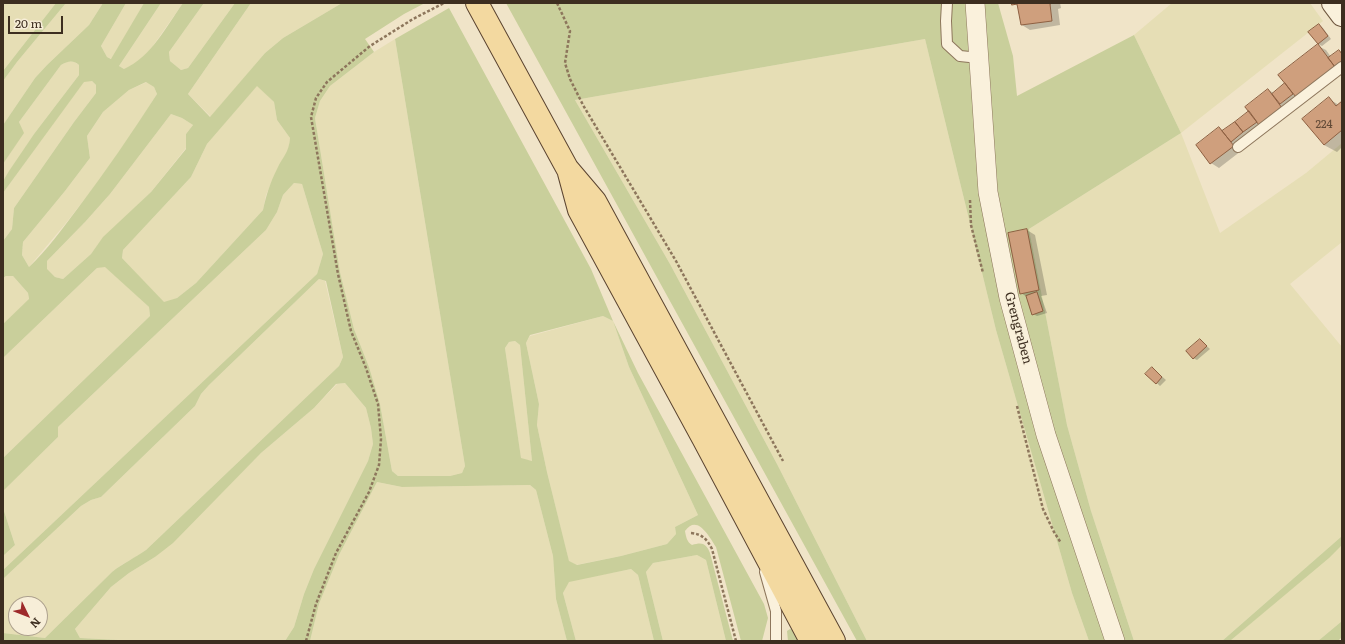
<!DOCTYPE html>
<style>
body{margin:0}
#map{position:relative;width:1345px;height:644px;overflow:hidden;background:#f0e4c8;font-family:Literata,serif}
canvas{display:block}
.frame{position:absolute;inset:0;border:4px solid #3d2e20;pointer-events:none}
.north{position:absolute;left:8px;top:596px;width:40px;height:40px;box-sizing:border-box;background:#f7eed8;border:1px solid #ada18e;border-radius:50%;rotate:133deg;font-size:11px;font-weight:700;line-height:16px;text-align:center;color:#3d2e20}
.north::after{content:'';display:block;margin:auto;width:14px;height:18px;background:#9e2a2b;clip-path:polygon(50% 0,100% 100%,50% 72%,0 100%)}
.scale{position:absolute;left:8px;top:16px;width:55px;height:18px;box-sizing:border-box;border:2px solid #3d2e20;border-top:0;padding-left:5px;font-size:12px;line-height:14px;white-space:nowrap;color:#3d2e20;-webkit-text-stroke:3px #f7eed8;paint-order:stroke}
</style>
<div id="map">
<canvas width="1345" height="644"></canvas>
<div class="frame"></div>
<div class="north">N</div>
<div class="scale">20 m</div>
</div>
<script>
const c = document.querySelector('canvas').getContext('2d');
c.lineJoin = 'round';
function fill(path, color) { c.fillStyle = color; c.fill(path, 'evenodd'); }
function strokePath(path, color, width, dash) { c.strokeStyle = color; c.lineWidth = width; c.lineCap = dash ? 'butt' : 'round'; c.setLineDash(dash || []); c.stroke(path); }
function label(font, color, halo, rows, align = 'center') {
  c.font = font + ' Literata,serif'; c.lineWidth = 3; c.setLineDash([]); c.textBaseline = 'middle'; c.strokeStyle = halo; c.fillStyle = color; for (const [text, x, y, turn = 0] of rows) {
    c.save(); c.translate(x, y); c.rotate((+turn || 0) * Math.PI / 180); c.textAlign = isNaN(turn) ? turn : align; if (halo) c.strokeText(text, 0, 0); c.fillText(text, 0, 0); c.restore();
  }
}
fill(new Path2D(`
 M3,3h53l-53,68z
 M66,3h37l-14,22 -42,40 -12,13 -32,47v-44l14,-19z
 M126,3h18l-32,56 -5,-2 -6,-11z
 M161,3h22l-33,47 -16,15 -10,4 -5,-3z
 M204,3h31l-47,65 -7,2 -11,-9 -1,-9z
 M251,3h91l-59,35 -18,15 -54,64 -23,-23z
 M1172,3h138l13,18 -142,112 39,100 86,-60 36,-30v99l-52,42 52,63v189l-120,105h-88l-43,-130 -24,-86 -38,-196 152,-96 -47,-98z
 M395,39l70,427 -3,7 -12,3h-52l-6,-5 -12,-67 -11,-37 -15,-38 -14,-57 -25,-154 5,-17 10,-15 44,-34z
 M925,39l71,291 76,263 17,48h-222l-90,-177 -107,-200 -95,-164z
 M68,61l7,1 4,3v10l-45,59 -31,47v-17l20,-31 -4,-11 42,-57z
 M84,81h8l4,4v8l-22,29 -60,86 -2,21 -9,12v-48z
 M147,82l7,5 3,7 -26,41 -33,47 -32,41 -37,44 -7,-12 1,-13 42,-51 25,-33 -3,-22 16,-24 26,-22z
 M257,85l17,17 3,18 13,18 -1,11 -11,19 -12,27 -3,15 -67,73 -19,15 -13,5 -42,-45 1,-8 68,-73 16,-33z
 M171,114l11,4 11,7 -7,9v14l-35,44 -48,46 -12,16 -28,25 -8,-2 -9,-8 1,-8 39,-40 24,-27z
 M294,183l8,1 21,70 -6,20 -314,296v-14l12,-11 -12,-37 1,-19 54,-52v-10l208,-197 11,-18 6,-17z
 M105,266l44,41 1,9 -147,142v-100l94,-90z
 M6,276h7l15,17 1,7 -26,24v-46z
 M319,279l6,2 18,76 -4,9 -193,184 -10,7 -13,7 -11,8 -67,66 -42,-5v-54l78,-73 10,-6 10,-3 94,-91 6,-12 8,-9zM16,604h24v24h-24z
 M603,316l10,5 16,46 69,148 -23,12 1,7 -9,10 -46,12 -45,9 -7,-3 -22,-90 -10,-47 2,-21 -13,-61 4,-7z
 M515,341l5,4 12,116 -11,-2 -16,-111 4,-6z
 M345,383l21,25 5,20 2,16 -5,17 -54,108 -10,25 -10,33 -9,14h-147l-58,-3 -5,-9 36,-42 18,-14 26,-16 106,-104 53,-45 23,-24z
 M377,482l25,5 128,-2 6,5 17,66 3,43 11,42h-257l9,-37 20,-49z
 M1342,545v76l-24,20h-88z
 M697,555l9,5 20,81h-63l-17,-69 7,-9z
 M631,569l7,6 16,66h-78l-13,-48 6,-12z`), '#e6deb5');
fill(new Path2D(`
 M56,3h10l-49,59 -14,19v-10z
 M103,3h23l-25,43 6,11 4,2 33,-56h17l-42,63 5,3c27,-12 42,-42 59,-66h21l-35,49 1,9 11,9 7,-2 47,-65h16l-63,91 22,23 55,-64 18,-15 59,-35h83l-21,11 -39,25 9,13 -44,34 -10,15 -5,17 25,154 14,57 15,38 11,37 12,67 6,5h52l12,-3 3,-7 -70,-427 54,-31 142,261 22,52 25,52 126,231 4,14 -6,23h-21l-25,-94c-7,-11 -19,-33 -31,-16 1,6 2,11 7,14 10,-3 14,-2 18,8l23,88h-7l-20,-81 -9,-5 -44,8 -7,9 17,69h-9l-16,-66 -7,-6 -62,13 -6,11 13,48h-9l-11,-42 -3,-43 -17,-66 -6,-5 -128,2 -25,-5 -38,73 -20,49 -9,37h-25l9,-14 10,-33 10,-25 54,-108 5,-17 -2,-16 -5,-20 -21,-25 -9,1 -22,24 -53,45 -88,90 -18,14 -26,16 -18,14 -36,42 5,9 58,3h-135v-8l42,5 67,-66c11,-9 23,-14 34,-22l193,-184 4,-9 -17,-76 -7,-2 -110,106 -8,9 -6,12 -94,91 -10,3 -10,6 -78,73v-9l314,-296 6,-20 -21,-70 -8,-1 -11,12 -6,17 -11,18 -208,197v10l-55,54v-33l147,-142 -1,-9 -44,-40 -8,1 -94,90v-34l26,-25 -1,-6 -15,-17h-7l-3,2v-37l9,-12 2,-21 60,-86 22,-29v-8l-4,-4 -8,1 -81,111v-12l6,-10 25,-37 45,-59v-10c-6,-5 -11,-4 -18,0l-42,57 5,11 -21,31v-39l32,-47 12,-13 42,-40zM146,82l8,5 3,7c-25,39 -51,77 -79,114 -15,20 -31,42 -49,59l-7,-12 1,-13 42,-51 25,-33 -3,-22 16,-24 26,-22zM257,86l17,16 3,18 13,18c-1,15 -7,18 -13,31 -7,14 -11,27 -14,41l-67,73 -19,15 -13,4 -42,-44 1,-8 68,-73 16,-33zM171,114l11,4 11,7 -7,9v15l-35,43 -48,45 -12,17 -28,25 -8,-2 -8,-8v-8l39,-40 24,-27zM603,316l10,5 16,46 69,148 -23,12 1,7 -9,10 -46,12 -44,9 -8,-4 -22,-89 -10,-47 2,-21 -13,-61 4,-8zM515,341l5,4 12,116 -11,-3 -16,-110 4,-6z
 M506,3h492l15,53 4,40 117,-61 47,98 -152,96 38,196 24,86 43,130h-45l-17,-48 -76,-263 -71,-291 -350,61 95,164 107,200 90,177h-10z
 M3,508l12,37 -12,11z
 M1342,536v9l-13,13 -99,83h-8z
 M1342,621v16l-4,4h-20z
 M790,629l3,1 6,11h-11l-1,-10z`), '#c9cf9b');
fill(new Path2D(`
 M1013,3h47l1,5 -3,1 2,16 -30,5 -8,-5 -3,-18z
 M1319,25l4,3 8,11 -9,7 -4,-2z
 M1318,46l8,4 5,7 8,-6 3,2v13l-104,81 3,4 -22,17 -8,-5 -14,-18 22,-17 5,3 25,-18 19,-23 6,3 13,-9z
 M1329,99l10,6 3,-2v44l-5,5 -13,-7z
 M1027,230l8,5 12,60 -6,1 6,17 -10,3 -4,-2 -6,-17 -6,-4z
 M1200,340l10,9 -13,11 -4,-2z
 M1152,368l14,12 -6,6 -13,-12z`), '#0003');
const building = new Path2D(`
 M1012,3h41l-3,1 2,17 -31,4 -4,-21 -5,1z
 M1319,24l9,12 -10,8 -10,-12z
 M1318,44l17,23 -39,30 -18,-22z
 M1339,50l3,4v7l-7,6 -7,-9z
 M1285,83l8,11 -13,10 -8,-10z
 M1268,89l14,19 -23,17 -14,-18z
 M1329,97l7,9 6,-5v29l-18,15 -22,-26z
 M1249,111l8,11 -14,10 -8,-10z
 M1235,122l8,10 -12,10 -9,-11z
 M1219,127l15,19 -24,18 -14,-19z
 M1027,229l12,61 -19,4 -12,-61z
 M1037,292l6,19 -11,4 -6,-19z
 M1200,339l7,7 -14,13 -7,-8z
 M1152,367l10,10 -6,7 -11,-10z`);
fill(building, '#cf9f7d');
strokePath(building, '#8d5f41', 1);
const lane = new Path2D(`
 M947,3l-1,18 1,23 13,12 19,2
 M1238,147l104,-80
 M765,572l11,39v30`);
const street = new Path2D(`
 M975,3l13,189 21,106 37,137 69,206`);
const secondary = new Path2D(`
 M1333,3l9,12`);
const primary = new Path2D(`
 M477,3l90,165 28,33 239,440
 M569,173l10,37 125,230 107,201`);
strokePath(lane, '#8d765c', 12);
strokePath(street, '#8d765c', 20);
strokePath(secondary, '#6f573f', 24);
strokePath(primary, '#5b4430', 24);
strokePath(new Path2D(`
 M557,3l13,28 -5,32 5,16 13,26 93,156 107,200
 M970,200l1,25 12,48
 M1017,406l26,103 11,23 7,11
 M691,533c11,1 16,6 21,16l24,92
 M306,641l10,-37 20,-51 33,-61 10,-27 2,-26 -3,-35 -12,-36 -15,-37 -13,-57 -27,-157 5,-19 11,-16 43,-36 43,-27 31,-16`), '#8d765c', 2.5, [3, 2]);
strokePath(lane, '#faf1dc', 10);
strokePath(street, '#faf1dc', 19);
strokePath(secondary, '#faf1dc', 22);
strokePath(primary, '#f3d9a0', 22);
label('11px', '#624a37', null, [
 ["224",1324,125]
]);
label('13px', '#3d2e20', '#f7eed8', [
 ["Grengraben",1018,328,75]
]);
</script>
